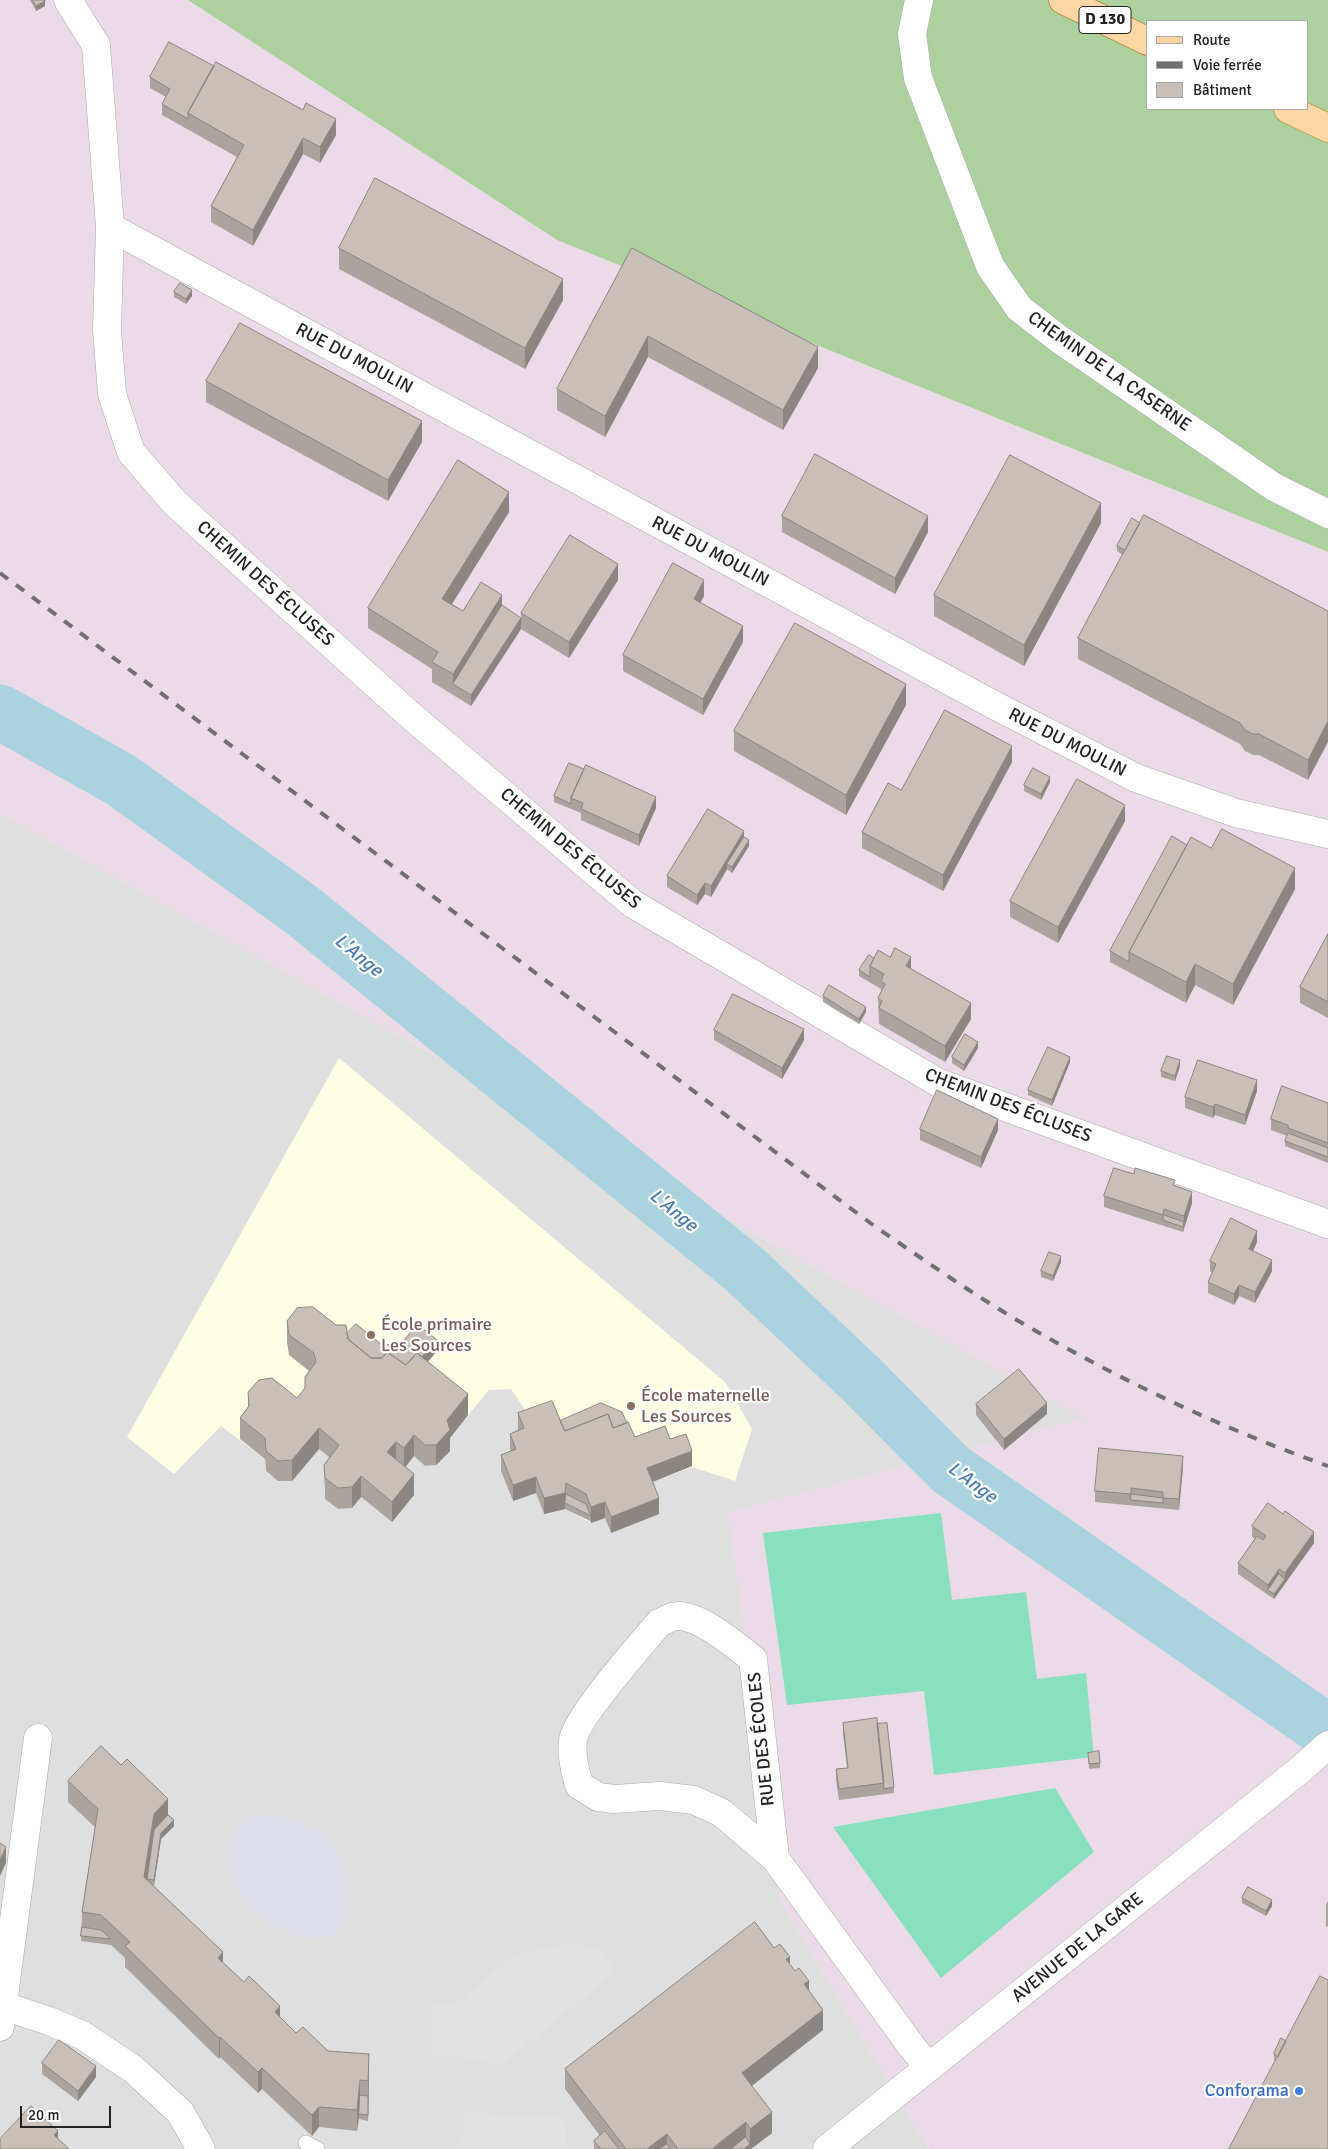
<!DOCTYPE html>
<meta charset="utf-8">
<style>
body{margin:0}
#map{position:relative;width:1328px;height:2149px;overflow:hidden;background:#f2efe9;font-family:Signika,sans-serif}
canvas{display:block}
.legend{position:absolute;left:1146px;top:20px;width:162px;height:90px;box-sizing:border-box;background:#fff;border:1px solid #a7a7a7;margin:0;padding:6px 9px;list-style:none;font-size:15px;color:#222}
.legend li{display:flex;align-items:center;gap:10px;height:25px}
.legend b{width:25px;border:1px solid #a7a7a7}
.scale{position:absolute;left:20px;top:2106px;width:91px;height:22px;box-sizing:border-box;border:2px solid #222;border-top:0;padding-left:6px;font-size:15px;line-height:18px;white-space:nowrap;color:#222;-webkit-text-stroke:4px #fff;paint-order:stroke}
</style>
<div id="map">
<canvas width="1328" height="2149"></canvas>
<ul class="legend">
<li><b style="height:6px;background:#fcd6a4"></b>Route</li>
<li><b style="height:6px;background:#707070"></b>Voie ferrée</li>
<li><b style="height:14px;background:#c7bfb8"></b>Bâtiment</li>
</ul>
<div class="scale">20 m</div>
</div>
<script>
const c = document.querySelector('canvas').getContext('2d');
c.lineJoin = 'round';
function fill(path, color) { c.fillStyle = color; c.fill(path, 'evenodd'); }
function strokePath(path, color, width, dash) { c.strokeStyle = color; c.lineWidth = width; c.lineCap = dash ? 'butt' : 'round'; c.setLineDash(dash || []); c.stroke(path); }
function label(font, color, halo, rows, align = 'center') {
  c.font = font + ' Signika,sans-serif'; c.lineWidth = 4.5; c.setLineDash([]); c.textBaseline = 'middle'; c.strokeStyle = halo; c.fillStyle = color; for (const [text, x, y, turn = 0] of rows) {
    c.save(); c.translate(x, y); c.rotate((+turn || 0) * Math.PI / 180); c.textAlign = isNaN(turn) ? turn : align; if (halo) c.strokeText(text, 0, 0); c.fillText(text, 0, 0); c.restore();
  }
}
fill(new Path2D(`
 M0,813l1085,605 -304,483 148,248h-929z`), '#e0dfdf');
fill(new Path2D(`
 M0,0h188l369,240 771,312v1597h-399l-148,-248 -53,-389 356,-94 -1084,-605z`), '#ebdbe8');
fill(new Path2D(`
 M339,1058l386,324 27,47 -17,52 -43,-14 -44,17 11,30 -48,19 -6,-15 -14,5 -26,-14 -21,5 -8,-21 -23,8 -12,-30 14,-6 -5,-15 14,-6 -6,-15 16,-6 -23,-34 -22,1 -42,51 3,10 -14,14 -11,1 -11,-10 -10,13 -17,4 27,22 -22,27 -31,-25 -9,11 -14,1 -13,-10 -1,-13 15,-20 -20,-17 -27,32h-14l-12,-10 -1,-12 -44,-33 -47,48 -47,-37z`), '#ffffe5');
fill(new Path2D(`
 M188,0h1140v552l-771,-312zM1147,21h160v88h-160z`), '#add19e');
fill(new Path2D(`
 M941,1513l11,87 74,-8 11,87 49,-6 8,84 -160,18 -10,-84 -137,14 -24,-172z
 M1055,1788l39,64 -153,126 -108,-151z`), '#88e0be');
fill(new Path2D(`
 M574,1944l29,6 12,22 -114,94 -42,-10 -28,-1 2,-51h23l33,-30 29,-19 26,-8z
 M465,2112l102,7 -1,23 4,7h-115l8,-14z`), '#e2e2e2');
fill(new Path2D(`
 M277,1815l24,6 26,15 9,10 9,20 5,21 -4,30 -10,18 -9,2 -25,1 -28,-11 -26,-18 -17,-31 -3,-28 9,-25 11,-9z`), '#dddde8');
strokePath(new Path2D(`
 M0,712l121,68 182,131 441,358 117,110 89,90 378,263`), '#aad3df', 55);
const service = new Path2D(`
 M306,2143l11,6`);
const minor = new Path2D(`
 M68,0l28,45 14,182 -3,103 5,64 19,58 44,51 235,212 223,189 306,179 389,141
 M919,0l-7,34 6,44 72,188 29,42 40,31 215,148 54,27
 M110,227l884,478 142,73 100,35 92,21
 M775,1858l-22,-199c-18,-14 -53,-44 -76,-43 -6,0 -13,5 -18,7 -18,21 -83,95 -86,117 -2,16 2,30 6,45l19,12 16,2 46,-3 34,4 28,13 53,45 137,189 17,20
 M4,2006l45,15 33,14 51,34 47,43 21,37
 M0,2027l38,-289`);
const tertiary = new Path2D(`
 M827,2149l474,-380 27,-24`);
const primary = new Path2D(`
 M1063,0l84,41
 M1288,109l40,19`);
strokePath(service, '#a9a9a9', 16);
strokePath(minor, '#a9a9a9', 29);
strokePath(tertiary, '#a9a9a9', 29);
strokePath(primary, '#a06b00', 29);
strokePath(service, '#fff', 15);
strokePath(minor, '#fff', 28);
strokePath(tertiary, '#fff', 28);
strokePath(primary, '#fcd6a4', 28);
strokePath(new Path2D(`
 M0,573l873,652c51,35 102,71 156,102 95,55 195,102 299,139`), '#707070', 4, [10, 10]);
fill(new Path2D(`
 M30,0h15v6l-9,5z
 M150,77l186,58 -16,28 -17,-9 -50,92 -42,-24v-16l26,-49 -75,-42v-11l4,-7 -16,-9z
 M339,248l224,52 -38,69 -186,-100z
 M632,248l186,120 -35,62 -135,-73 -43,80 -48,-27v-21z
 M174,292l18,4 -6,8 -12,-7z
 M206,381l216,61 -34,59 -182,-99z
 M509,512l-57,92 11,7 39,-6 19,24 -50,77 -39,-24v-13l-64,-41v-20z
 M782,516l146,16 -33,62 -113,-62z
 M1101,523l-77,143 -90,-50v-21z
 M1140,523l188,88 -20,169 -49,-25h-6l-8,-4 -5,-7 -162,-85v-21l45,-83 -6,-4v-5z
 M618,580l-49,78 -48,-29v-16z
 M704,596l-4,7 43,39 -40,73 -80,-44v-16z
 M906,705l-60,110 -112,-64v-20z
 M1012,762l-69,129 -81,-43v-16l39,-42z
 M1050,782l-9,18 -17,-9v-6z
 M554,796l102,12 -17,38 -58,-26v-7l-27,-11z
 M1125,821l-67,122 -48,-26v-16z
 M744,837l5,9 -17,27 -5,-4 -16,28 -6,-3 -8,11 -30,-18v-11z
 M1187,845l24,3 84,41 -62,116 -38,-20 -9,18 -76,-41v-11z
 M1328,934v84l-28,-15v-16z
 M874,958l37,11 60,50 -26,43 -66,-38 -1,-26 3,-6v-3l-22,-13v-6z
 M823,996l43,16 -7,12 -36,-22z
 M714,1030l90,10 -22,39 -68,-39z
 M978,1048l-14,23 -12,-8v-6z
 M1070,1062l-18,44 -24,-11v-5z
 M1180,1066l-5,15 -14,-4v-6z
 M1257,1091l-12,34 -30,-10 -2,3 -28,-10v-11z
 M1328,1103v60l-43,-17v-5l2,-5 -16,-6v-11z
 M920,1129l78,1 -17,38 -61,-28z
 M1175,1186l17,17 -9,29 -79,-25v-11z
 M1257,1242l-4,9 19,20 -17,32 -16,-7 -5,9 -26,-12v-11l4,-9 -2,-2v-10z
 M1061,1262l-8,19 -12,-4v-6z
 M287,1321l60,12 35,12 55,6 -9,11 40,53 -18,23v13l-14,14 -11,1 -11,-10 -9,11 9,28 -22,27 -31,-25 -9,11 -14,1 -13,-10 -1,-34 6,-7 -11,-9 -27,32h-14l-12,-10 -1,-12 -25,-20v-21l8,-11v-15l49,6 8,-9v-12l4,-6 -20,-16 -2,-13z
 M976,1404l71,10 -43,36 -28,-35z
 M518,1413l42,8 67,2 8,14 35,2 22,27 -39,16 6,32 -48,19 -6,-15 -14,5 -1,-2 -25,-12 -21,5 -8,-21 -23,8 -12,-30v-16l9,-4v-17l8,-4z
 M1183,1467l-4,43 -84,-8v-11z
 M1252,1526l62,17 -40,56 -36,-25v-11l17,-24 -3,-2z
 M843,1723l34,1 17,63v6l-55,7 -3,-20v-11l11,-1 -4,-34z
 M1088,1753l12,10v5l-11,1z
 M68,1781l100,34 6,11 -13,13 -7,46h-1l70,78 73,70 73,42 -1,46 -9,-2 -2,12 -38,-4 -7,9 -50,-47 -4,4 -38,-36 -1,2 -94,-92v-9l-14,-13 -30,-4 1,-29 13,-85 -27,-25z
 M1242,1898l30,8 -6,10 -24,-13z
 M1328,1901v26l-2,-1v-21z
 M774,1948l35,43 14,39 -71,56 20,47 -21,16h-157v-8l6,-5 -35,-47v-20z
 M1286,2041l-11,20 -1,-1v-6z
 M42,2063l54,14 -18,24 -36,-27z`), '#aba49e');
fill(new Path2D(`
 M45,1v5l-9,5v-5z
 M336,119v16l-16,28v-16z
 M303,138v16l-50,92v-16z
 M563,279v21l-38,69v-21z
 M192,290v6l-6,8v-5z
 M648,336v21l-43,80v-21z
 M818,347v21l-35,62v-20z
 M422,421v21l-34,59v-21z
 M509,492v20l-67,108v-21z
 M1101,503v20l-77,143v-21z
 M928,516v16l-33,62v-16z
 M618,564v16l-49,78v-16z
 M704,580v16l-10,19v-16z
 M502,595v21l-49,68v-10z
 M521,618v11l-50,77v-11z
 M743,626v16l-40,73v-16z
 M906,684v21l-60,110v-20z
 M1328,721v21l-20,38v-20z
 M1012,746v16l-69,129v-16z
 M1050,777v5l-9,18v-6z
 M656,797v11l-17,38v-11z
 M1125,805v16l-67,122v-16z
 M744,831v11l-17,22v5l-16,28v-11z
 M749,840v6l-17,27v-6z
 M1295,868v21l-62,116v-21z
 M705,883v11l-8,11v-10z
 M911,957v16l-5,-7z
 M1195,964v21l-9,18v-21z
 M971,1003v16l-26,43v-16z
 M866,1007v5l-7,12v-5z
 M804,1029v11l-22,39v-11z
 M978,1042v6l-14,23v-6z
 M1070,1057v5l-18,44v-6z
 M1180,1060v6l-5,15v-5z
 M1257,1080v11l-12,34v-10z
 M1215,1104v11l-2,3v-11z
 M998,1119v11l-17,38v-11z
 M1192,1192v11l-9,29 1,-16z
 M1257,1231v11l-8,18v-11z
 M1061,1256v6l-8,19v-5z
 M1272,1260v11l-17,32v-11z
 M1239,1285v11l-5,9v-11z
 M437,1340v11l-31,35v-11z
 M468,1394v21l-18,23v13l-14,14v-20l11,-25z
 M1047,1403v11l-43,36v-11z
 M319,1428v21l-27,32v-21z
 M414,1435v21l-10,13v-21z
 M396,1442v21l-9,-11z
 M692,1451v15l-45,18v-16z
 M1183,1456v11l-4,43v-11z
 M414,1474v21l-22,27v-20z
 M361,1476v21l-9,11v-21z
 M536,1477v16l-23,8v-16z
 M566,1483v16l-1,4v6l-21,5v-16z
 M659,1498v16l-48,19v-16z
 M605,1502v16l-14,5v-16z
 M1314,1532v11l-40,56v-5l11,-15v-6z
 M1279,1569v11l-11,10v5v-10z
 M168,1799v21l-14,15 -10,63v-21l10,-63z
 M174,1820v6l-13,13 -7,46v-5l7,-47z
 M6,1847v16l-6,13v-16z
 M1272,1900v6l-6,10v-5z
 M223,1952v20l-5,-14z
 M790,1957v20l-4,-18z
 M809,1981v20l-5,-17z
 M280,2006v20l-5,-14z
 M823,2010v20l-81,63v-20z
 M220,2037v20l-1,2v-21z
 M369,2054v21l-1,46v-40z
 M96,2066v11l-18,24v-10z
 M262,2068v21l-4,4v-21z
 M360,2080v21l-1,13 -2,17v-21z
 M319,2107v20l-7,9v-21z
 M772,2112v21l-21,16h-7l6,-5v-15z
 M746,2122v21l-8,6h-25z
 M58,2131v18l-4,-14z
 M667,2134v15h-20z`), '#8b8681');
const building = new Path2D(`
 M33,0h12v1l-9,5z
 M169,42l45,24 -26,47v6l-26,-15 8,-15 -20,-12z
 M216,62l87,48 3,-7 30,16 -16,28 -17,-9 -50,92 -42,-24 33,-61 -56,-32z
 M375,178l188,101 -38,69 -186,-100z
 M632,248l186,99 -35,63 -135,-74 -43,80 -48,-27z
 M180,283l12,7 -6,9 -12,-7z
 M240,323l182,98 -34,59 -182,-99z
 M815,454l113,62 -33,62 -113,-62z
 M1010,455l91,48 -77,142 -90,-50z
 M458,460l51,32 -67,107 21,12 18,-29 21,13 -49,79 -21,-12 6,-10 -70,-44z
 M1144,515l184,96v110l-20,39 -49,-26h-6l-8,-4 -5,-7 -162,-85z
 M1132,518l8,5 -15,27 -8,-4z
 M570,535l48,29 -49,78 -48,-29z
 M673,563l31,17 -10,19 49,27 -40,73 -80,-44z
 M502,605l19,13 -50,77 -18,-11z
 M795,623l111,61 -60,111 -112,-64z
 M945,710l67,36 -69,129 -81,-43 26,-49 13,7z
 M569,763l15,6 -13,29v6l-17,-8z
 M586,765l70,32 -17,38 -58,-26 2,-6 -12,-5z
 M1033,768l17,9 -9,17 -17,-9z
 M1077,779l48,26 -67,122 -48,-26z
 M708,809l36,22 -33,55 -6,-3 -8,12 -30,-19z
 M1222,829l73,39 -62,116 -38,-20 -9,18 -57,-30 62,-115 20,11z
 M1172,836l15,9 -58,107v10l-19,-11z
 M744,837l5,3 -17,27 -5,-3z
 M1328,934v68l-28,-15z
 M895,948l16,9 -5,9 65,37 -26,43 -66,-38 3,-7 -4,-3 7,-14 -4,-3 3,-7 -14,-8 8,-16 12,7z
 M869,955l5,3 -4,8v11l-11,-7z
 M829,985l37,22 -7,12 -36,-23z
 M733,994l71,35 -22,39 -68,-38z
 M965,1034l13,8 -14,23 -12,-8z
 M1048,1047l22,10 -18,43 -24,-10z
 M1167,1056l13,4 -5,16 -14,-5z
 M1198,1060l59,20 -12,35 -30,-11 -2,3 -28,-10z
 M1282,1086l46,17v40l-40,-15v-3l-17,-6z
 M937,1090l61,29 -17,38 -61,-28z
 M1288,1133l40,15v9l-43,-16z
 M1114,1168l20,6 1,-6 40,12 -2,5 19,7 -8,24 -20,-7 -1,6 -59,-19z
 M1164,1215l20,7 -1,5 -20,-7z
 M1231,1218l26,13 -8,18 23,11 -17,32 -16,-7 -5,9 -26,-12 8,-18 -6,-3z
 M1049,1252l12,4 -8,20 -12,-5z
 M313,1307l23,18h10l2,14 23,19h11l5,-6 19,13 11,-12 51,41 -21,26 3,10 -14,15h-11l-11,-10 -10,13 -8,-6 -9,10 27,22 -22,28 -31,-26 -9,11 -14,1 -13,-10 -1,-13 15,-20 -20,-17 -27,32 -14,1 -12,-10 -1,-13 -25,-20 9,-12 -1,-14 11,-12 13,-2 25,20 8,-10v-11l11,-15 -2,-9 -25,-18 -2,-14 10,-13z
 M356,1324l26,21 20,-2 15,-19 20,16 -15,17 -5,-4 -11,12 -19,-13 -5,6h-11l-23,-19 -1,-6z
 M1019,1369l28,34 -43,36 -28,-35z
 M552,1401l13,30 43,-17 5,14 15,-6 7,15 30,-11 5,13 16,-5 6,17 -45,17 12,30 -48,19 -6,-15 -14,5 -5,-13 -20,-11 -1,10 -21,5 -8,-21 -23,8 -12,-30 15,-6 -6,-15 14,-6 -6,-15z
 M601,1403l21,9 5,11 -14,5 -5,-14 -43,17 -5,-10z
 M1099,1448l84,8 -4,43 -16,-1v-6l-32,-4v6l-36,-3z
 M566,1494l20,10 5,12 -26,-13z
 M1131,1494l32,4v5l-32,-3z
 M1268,1503l15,11 2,-3 29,21 -29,41 -6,-4 -11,16 -30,-22 19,-27 6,4 3,-4 -14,-10z
 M1279,1574l6,5 -11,15 -6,-4z
 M877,1718l7,65 -45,6 -3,-20 12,-1 -5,-45z
 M887,1723l7,64 -10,2 -7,-65z
 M101,1746l20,19 6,-6 41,40 -14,15 -10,63 79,75 -5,6 26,24 5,-6 31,30 -5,6 21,21 7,-6 25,24 41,3 -1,27 -8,-1 -3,30 -38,-3 -7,8 -50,-47 -4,4 -38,-35 -1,1 -94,-92 5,-4 -29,-27 -19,-3 16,-103 -30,-28z
 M1099,1751l1,12 -11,1 -1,-11z
 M168,1815l6,5 -13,13 -7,47 -7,-1 7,-49z
 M0,1843l6,4 -6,13z
 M1248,1887l24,13 -6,11 -24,-13z
 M755,1922l19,26 6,-4 10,13 -4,2 9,12 4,-3 10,13 -5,3 19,26 -81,63 30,39 -22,17 -4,-7 -33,26 1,1h-36l-11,-15 -20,15h-21l-61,-80z
 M82,1927l19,3 10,9 -30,-3z
 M1320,1976l8,4v169h-99z
 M1281,2038l5,3 -8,16 -4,-3z
 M59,2040l37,26 -18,25 -36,-28z
 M360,2095l8,1v19l-9,-1z
 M31,2106l27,25 -4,4 15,14h-69v-10z
 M605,2131l14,18h-18l-7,-8z
 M746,2137l4,7 -6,5h-13z
 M667,2144l3,5h-10z`);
fill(building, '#c7bfb8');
strokePath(building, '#8b8681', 1);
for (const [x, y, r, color] of [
 [371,1335,5,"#8d6e63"],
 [631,1406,5,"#8d6e63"],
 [1299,2091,5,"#3f7fe0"]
]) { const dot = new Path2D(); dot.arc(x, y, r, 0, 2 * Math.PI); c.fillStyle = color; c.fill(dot); strokePath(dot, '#fff', 2); }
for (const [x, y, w] of [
 [1105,20,52]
]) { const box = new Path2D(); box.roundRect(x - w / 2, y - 13.5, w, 27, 4); c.fillStyle = '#fff'; c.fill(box); strokePath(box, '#222', 1); }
label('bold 16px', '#222', null, [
 ["D 130",1105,20]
]);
label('18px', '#222', '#fff', [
 ["RUE DU MOULIN",354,359,28],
 ["CHEMIN DE LA CASERNE",1109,372,35],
 ["RUE DU MOULIN",710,552,28],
 ["CHEMIN DES ÉCLUSES",265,584,42],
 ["RUE DU MOULIN",1067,743,27],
 ["CHEMIN DES ÉCLUSES",570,849,40],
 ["CHEMIN DES ÉCLUSES",1008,1106,21],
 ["RUE DES ÉCOLES",762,1739,-96],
 ["AVENUE DE LA GARE",1078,1948,-39]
]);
label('18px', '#785e54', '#fff', [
 ["École primaire",381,1325],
 ["Les Sources",381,1346],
 ["École maternelle",641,1396],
 ["Les Sources",641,1417]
], 'left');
label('18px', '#366cbe', '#fff', [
 ["Conforama",1289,2091]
], 'right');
label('italic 19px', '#4a7aab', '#fff', [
 ["L'Ange",358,956,39],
 ["L'Ange",673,1211,39],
 ["L'Ange",972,1483,36]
]);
</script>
